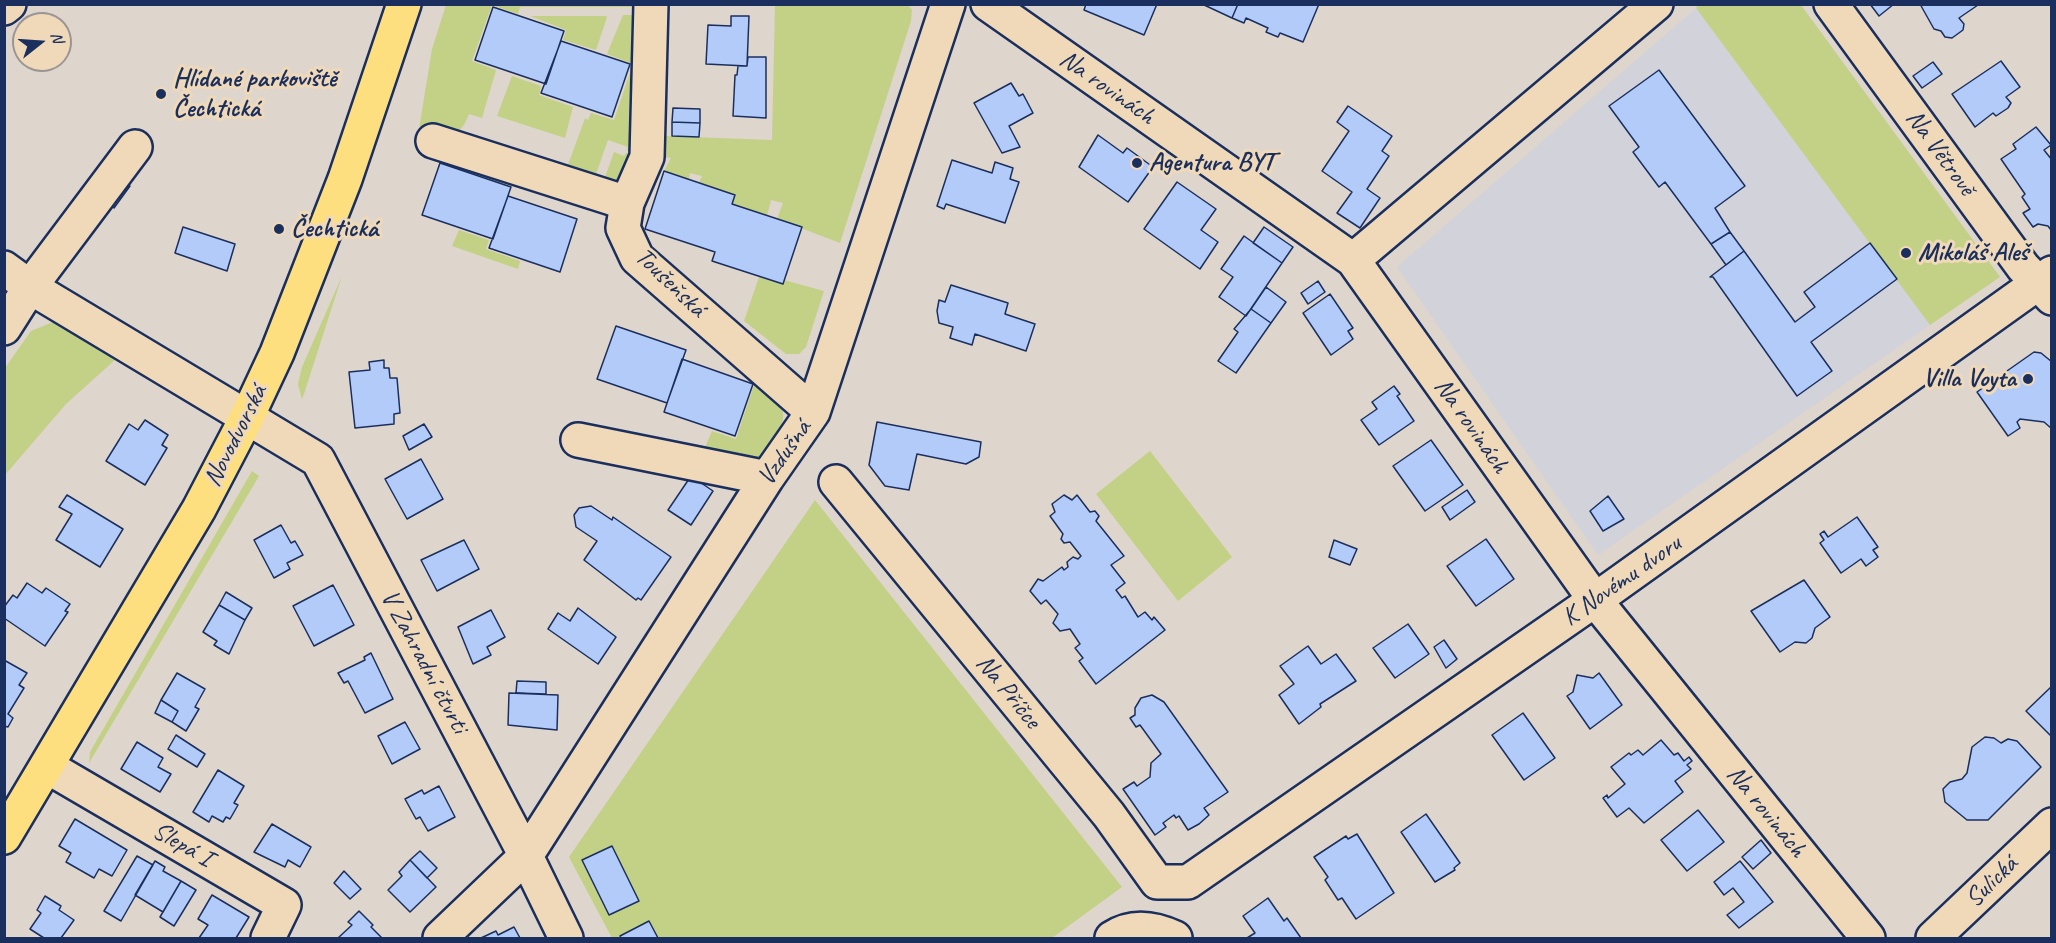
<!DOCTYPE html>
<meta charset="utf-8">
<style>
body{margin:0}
#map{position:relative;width:2056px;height:943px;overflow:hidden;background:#ded5cc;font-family:Caveat,sans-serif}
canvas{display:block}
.frame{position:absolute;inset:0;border:6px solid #1b2f5e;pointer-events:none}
.north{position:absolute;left:12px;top:12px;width:60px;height:60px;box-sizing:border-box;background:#f0d9b8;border:2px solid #9b9594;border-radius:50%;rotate:73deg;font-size:16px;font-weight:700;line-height:24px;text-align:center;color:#1b2f5e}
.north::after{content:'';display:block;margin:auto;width:21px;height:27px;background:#1b2f5e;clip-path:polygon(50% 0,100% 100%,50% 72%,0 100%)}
</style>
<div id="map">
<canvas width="2056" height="943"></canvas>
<div class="frame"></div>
<div class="north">N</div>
</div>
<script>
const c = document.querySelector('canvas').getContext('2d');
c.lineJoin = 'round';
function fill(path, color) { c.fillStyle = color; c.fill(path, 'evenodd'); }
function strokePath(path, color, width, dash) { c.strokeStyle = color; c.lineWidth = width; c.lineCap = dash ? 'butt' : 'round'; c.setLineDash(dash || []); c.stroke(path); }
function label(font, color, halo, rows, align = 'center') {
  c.font = font + ' Caveat,sans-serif'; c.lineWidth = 6; c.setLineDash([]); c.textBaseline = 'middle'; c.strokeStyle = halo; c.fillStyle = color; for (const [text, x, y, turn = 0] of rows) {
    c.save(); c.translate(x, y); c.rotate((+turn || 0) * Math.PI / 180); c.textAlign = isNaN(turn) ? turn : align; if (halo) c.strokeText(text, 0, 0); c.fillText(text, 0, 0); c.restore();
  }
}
fill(new Path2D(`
 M1696,8l234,317 -332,230 -201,-288z`), '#d1d2da');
fill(new Path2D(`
 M907,4l5,6 -1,11 -71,222 -63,-24 6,-16 -12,-3 -4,16 -35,-12 3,-9 -36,-12 3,-7 -12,-3 -1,6 -25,-8 7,-13 -5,-1 -1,-21 107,4 3,-135z
 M1699,4l102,1 199,272 -70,48 -234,-317z
 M446,5h189v2h-115l-2,7 -26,-9 -20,56 24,9 -14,48 -13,-4c-11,29 -25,22 -50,15l13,-80z
 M623,15h12l-4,137 -4,-2 1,-3 -20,-7 -12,34 9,3 9,-25 10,4 2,-3 4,1 -10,26 -11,6 -45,-10 21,-58 3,2 3,-7 23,7 19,-56 -26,-10z
 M530,16h76l1,1 -11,33 -33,-10 3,-10z
 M512,76l29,10 -2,9 34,12 -8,31 -68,-22z
 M459,230l30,10 -3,9 34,12 -2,8 -66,-23z
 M342,276l-40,124 -4,-16 4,-17z
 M759,277l23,7 2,-4 40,11 -18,56 -7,7h-13l-42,-33z
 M53,322l15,3 48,34 -50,45 -61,71v-107l26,-37z
 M755,382c8,7 20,15 25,23 12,17 -13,43 -22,56l-55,-9 9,-21 24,8z
 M1150,451l82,106 -54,44 -82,-107z
 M252,471l7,5 -170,287 1,-11z
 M815,500l307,387 -70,51h-440l-43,-81z`), '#c2d186');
const building = new Path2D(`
 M1086,4h71l-13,31 -60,-25z
 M1202,4h36l-6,14z
 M1238,4h81l-16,38 -23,-9 -2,4 -12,-5 2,-4 -22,-10 -2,5 -12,-5z
 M1870,4h24l-15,12z
 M1920,4h57l1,1 -19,13 5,6 -1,6 -11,8 -7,-1 -4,-6 -7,-2z
 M493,7l71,24 -18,53 -71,-24z
 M731,16h18l-2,50 -41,-2 2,-39 23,1z
 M561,41l69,23 -18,53 -71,-24z
 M748,57h18v61l-33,-2 2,-41h2l1,-9h9z
 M2001,61l19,26 -14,10 5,6 -3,5 -12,8 -3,-3 -18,14 -23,-33z
 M1933,62l9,12 -20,14 -9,-12z
 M1659,70l86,116 -30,22 15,24 -19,12 -46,-62 -6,5 -26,-35 6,-5 -30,-41z
 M1011,83l8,13 4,-2 10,19 -24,13 11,21 -18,6 -28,-50z
 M1348,106l44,30 -10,15 7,5 -22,33 13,9 -20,30 -23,-15 15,-21 -30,-21 27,-40 -12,-9z
 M673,108l27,1v14l-28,-1z
 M672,122l28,1 -1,14 -27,-1z
 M2036,127l15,18 -7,5 8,10 -1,70 -3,-4 -10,-2 -5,3 -10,-14 7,-4 -8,-12 3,-3 -24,-35 15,-10 -3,-5z
 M1098,135l25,18 4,-5 26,19 -25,35 -49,-35z
 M952,160l40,13 3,-11 18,6 -3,11 9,3 -14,41 -59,-19 -2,5 -7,-3z
 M440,163l71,24 -18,52 -71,-24z
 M664,171l71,24 -3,9 70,23 -19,57 -71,-23 3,-9 -70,-23z
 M121,179l9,7 -16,22 -9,-6z
 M1177,182l39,27 -15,21 17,12 -18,27 -56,-40z
 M508,196l69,23 -17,53 -71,-24z
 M183,227l52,17 -8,27 -52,-18z
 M1264,227l29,20 -11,16 -29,-20z
 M1730,232l14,19 -18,14 -15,-21z
 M1244,236l38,27 -36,53 -27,-19 14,-20 -12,-8z
 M1870,243l27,36 -86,63 21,29 -35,25 -84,-119h-3l34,-26 51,71 20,-15 -11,-15z
 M1318,281l7,11 -17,12 -7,-11z
 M951,285l57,18 -3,11 30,10 -9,27 -51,-17 -3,11 -22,-7 3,-11 -14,-4 -2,-12 2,-11 6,2z
 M1266,287l20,15 -15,21 -20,-14z
 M1330,294l23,34 -5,3 5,8 -22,16 -28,-42z
 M1251,309l20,14 -35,50 -18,-12 20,-29 -4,-3z
 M616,326l70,24 -19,53 -70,-24z
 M2034,352l7,1 11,9v67l-8,-7 -24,-3 -3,3 3,6 -12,8 -31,-44z
 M682,359l71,25 -18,52 -71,-24z
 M384,360v8h5l1,10h7l3,35 -6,1v10l-39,4 -6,-56 21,-2 -1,-8z
 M1394,386l6,8 -3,2 17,25 -35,24 -18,-25 16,-11 -5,-7z
 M145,420l23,15 -6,10 5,3 -22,37 -39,-24 23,-37 9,6z
 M877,422l104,20 -2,15 -13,7 -49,-10 -8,36 -24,-4 -16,-21z
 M424,424l8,13 -23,13 -6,-14z
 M1431,440l32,45 -38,26 -32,-45z
 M421,459l22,40 -36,20 -22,-40z
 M691,476l22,15 -22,34 -23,-15z
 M1467,490l8,12 -25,18 -8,-13z
 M67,495l56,34 -23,38 -44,-27 16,-26 -13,-7z
 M1064,495l8,5 5,-5 13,17 5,-1 4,5 -3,5 28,35 -13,9 14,18 -9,7 6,8 3,-2 13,21 7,-5 7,8 2,-3 11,13 -69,54 -17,-23 4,-3 -8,-10 5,-4 -10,-15 -10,2 -7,-8 5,-9 -12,-14 -5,4 -11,-13 8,-12 5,2 19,-14 2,3 4,-3 -1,-5 6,-5 5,2 3,-3 -11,-14 -6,1 -3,-4 2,-5 -13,-18 5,-4 -3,-8z
 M1608,496l16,23 -21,12 -13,-20z
 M591,506l21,14 1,-3 58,40 -30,43 -3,-2 -2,2 -52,-40 13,-19 -21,-14 -2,-12 5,-7z
 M1857,517l21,30 -5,3 5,7 -12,9 -5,-7 -20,14 -21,-30 4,-3 -4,-6 4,-3 4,6z
 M281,525l10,18 4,-2 8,14 -16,8 3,6 -16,9 -20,-38z
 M1486,539l28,40 -38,27 -29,-40z
 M464,540l15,29 -42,22 -16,-31z
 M1334,540l23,9 -7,16 -21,-8z
 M1804,580l26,37 -15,11 -3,10 -6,5 -11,-1 -15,10 -29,-41z
 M27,583l15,10 4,-5 24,16 -5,7 3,1 -23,34 -41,-28v-11l9,-12 4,3z
 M333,585l21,40 -40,21 -21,-40z
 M226,592l26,16 -7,12 -26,-15z
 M219,605l26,15 -16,34 -15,-9 3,-4 -14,-9z
 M578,608l38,29 -18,27 -50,-35 10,-16 12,8z
 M491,610l14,27 -18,10 4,8 -18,9 -15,-37z
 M1408,624l21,30 -34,24 -22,-30z
 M1444,640l13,19 -11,9 -12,-21z
 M1308,646l13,18 15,-10 20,27 -36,23 1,3 -22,17 -20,-29 15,-11 -14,-18z
 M371,653l22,46 -28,14 -17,-32 -4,2 -6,-10 27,-13 -1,-3z
 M4,660l23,13 -8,12 5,3 -16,26 5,4 -5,9 -4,-1z
 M177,673l28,16 -10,18 4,2 -13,22 -14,-9 6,-11 -17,-11z
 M1599,673l23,32 -32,24 -23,-33 6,-4 4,-17 16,3z
 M517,681l29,1v12l-30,-1z
 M2052,686v51l-26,-26z
 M509,693l49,2 -1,35 -49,-5z
 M1152,695l12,7 64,90 -24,16 5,7 -10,9 -11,6 -9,-14 -3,2 -2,-3 -11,8 3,4 -11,8 -32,-46 11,-7 3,4 13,-9 1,-14 10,-9 -21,-29 -4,2 -6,-9 5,-3v-7l6,-10z
 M161,700l17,11 -6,11 -17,-9z
 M1523,713l32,45 -31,22 -32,-45z
 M405,722l15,27 -28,15 -14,-28z
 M176,735l29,19 -8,13 -29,-18z
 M1985,737l9,1 7,5 7,-4 9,2 24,26 -53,53h-21l-22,-18 -2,-13 7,-7 12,-3 5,-6 5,-26z
 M1661,740l13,15 4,-2 6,8 5,-4 3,4 -5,4 4,4 -16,12 8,11 -39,31 -15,-15 -12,9 -14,-19 4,-3 1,3 17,-14 -14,-17 18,-14 2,2 7,-5 5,5z
 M137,742l26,16 -5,9 13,7 -11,18 -39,-23z
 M218,770l26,16 -10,17 4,2 -8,14 -4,-2 -3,5 -11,-6 -3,6 -16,-10z
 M439,786l16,31 -27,14 -8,-14 -4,2 -11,-20 17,-9 2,4z
 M1698,810l26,32 -37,29 -26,-31z
 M1426,814l34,49 -6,5 1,2 -20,12 -34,-50z
 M75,819l52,31 -15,26 -13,-7 -5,9 -28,-16 5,-9 -12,-7z
 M272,824l39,23 -11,20 -12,-7 -3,7 -31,-15z
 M1357,834l37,59 -38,26 -14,-21 -4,2 -13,-20 3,-3 -14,-20 32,-21 2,3z
 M1761,840l10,13 -18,16 -11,-12z
 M612,846l27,55 -30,14 -27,-55z
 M420,851l17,17 -10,10 -17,-18z
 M137,856l16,9 -32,56 -17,-10z
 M410,860l26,27 -26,25 -22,-22 14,-14 -3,-4z
 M155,861l10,6 -2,4 18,10 -18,31 -28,-17z
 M1740,861l33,41 -34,26 -12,-13 17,-13 -11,-14 -9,7 -10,-13z
 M344,871l17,18 -11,10 -16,-16z
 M181,881l15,9 -22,36 -14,-9z
 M212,895l37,22 -13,21h-37l9,-13 -10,-6z
 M45,896l16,10 -2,4 15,10 -13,18h-17l-14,-9 11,-16 -4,-3z
 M1268,898l16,23 3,-3 14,20h-54l8,-5 -12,-17z
 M359,911l14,14 -2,2 11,11h-44l14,-13 -4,-3z
 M649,921l9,17h-37l-1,-2z
 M514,927l6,11h-39l15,-7 2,4z`);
fill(building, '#b3cbf9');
strokePath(building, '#1b2f5e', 1.5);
const minor = new Path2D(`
 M651,4l-4,153 -20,46 -4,25 14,30 176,154
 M988,4l365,256 242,340 273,338
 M1831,4l192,263 29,31
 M4,8l5,-4
 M433,141l194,62
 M1353,260l303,-256
 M4,268l26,19 288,173 208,396 40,82
 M4,328l26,-41 105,-140
 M578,440l189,38
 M836,482l273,333 48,67h31l407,-282 457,-327
 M48,767l236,138 -16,33
 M440,938l86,-82 241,-378 46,-66 135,-408
 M1112,938c20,-13 42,-10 63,0
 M1933,938l119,-113`);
const major = new Path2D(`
 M4,837l195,-328 48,-92 30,-64 68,-174 59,-175`);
strokePath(minor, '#1b2f5e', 38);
strokePath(major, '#1b2f5e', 38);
strokePath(minor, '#f0d9b8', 33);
strokePath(major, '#fddf80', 33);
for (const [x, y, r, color] of [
 [161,94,6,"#1b2f5e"],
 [1137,163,6,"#1b2f5e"],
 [279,229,6,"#1b2f5e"],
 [1906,253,6,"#1b2f5e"],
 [2028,379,6,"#1b2f5e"]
]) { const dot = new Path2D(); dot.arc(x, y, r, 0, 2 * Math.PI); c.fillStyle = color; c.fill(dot); strokePath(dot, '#f0d9b8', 2); }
label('bold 26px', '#1b2f5e', '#f0d9b8', [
 ["Hlídané parkoviště",173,79],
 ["Čechtická",173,109],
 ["Agentura BYT",1149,163],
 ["Čechtická",291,229],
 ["Mikoláš Aleš",1918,253],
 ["Villa Voyta",2016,379,"right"]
], 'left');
label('26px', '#1b2f5e', '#f0d9b8', [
 ["Na rovinách",1107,88,35],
 ["Na Větrově",1940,153,54],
 ["Toušeňská",670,283,44],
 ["Na rovinách",1471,426,55],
 ["Novodvorská",236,436,-63],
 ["Vzdušná",785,453,-55],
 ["K Novému dvoru",1622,581,-35],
 ["V Zahradní čtvrti",424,662,62],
 ["Na Příčce",1008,692,51],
 ["Na rovinách",1766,812,51],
 ["Slepá I",182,845,30],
 ["Sulická",1992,882,-44]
]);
</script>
